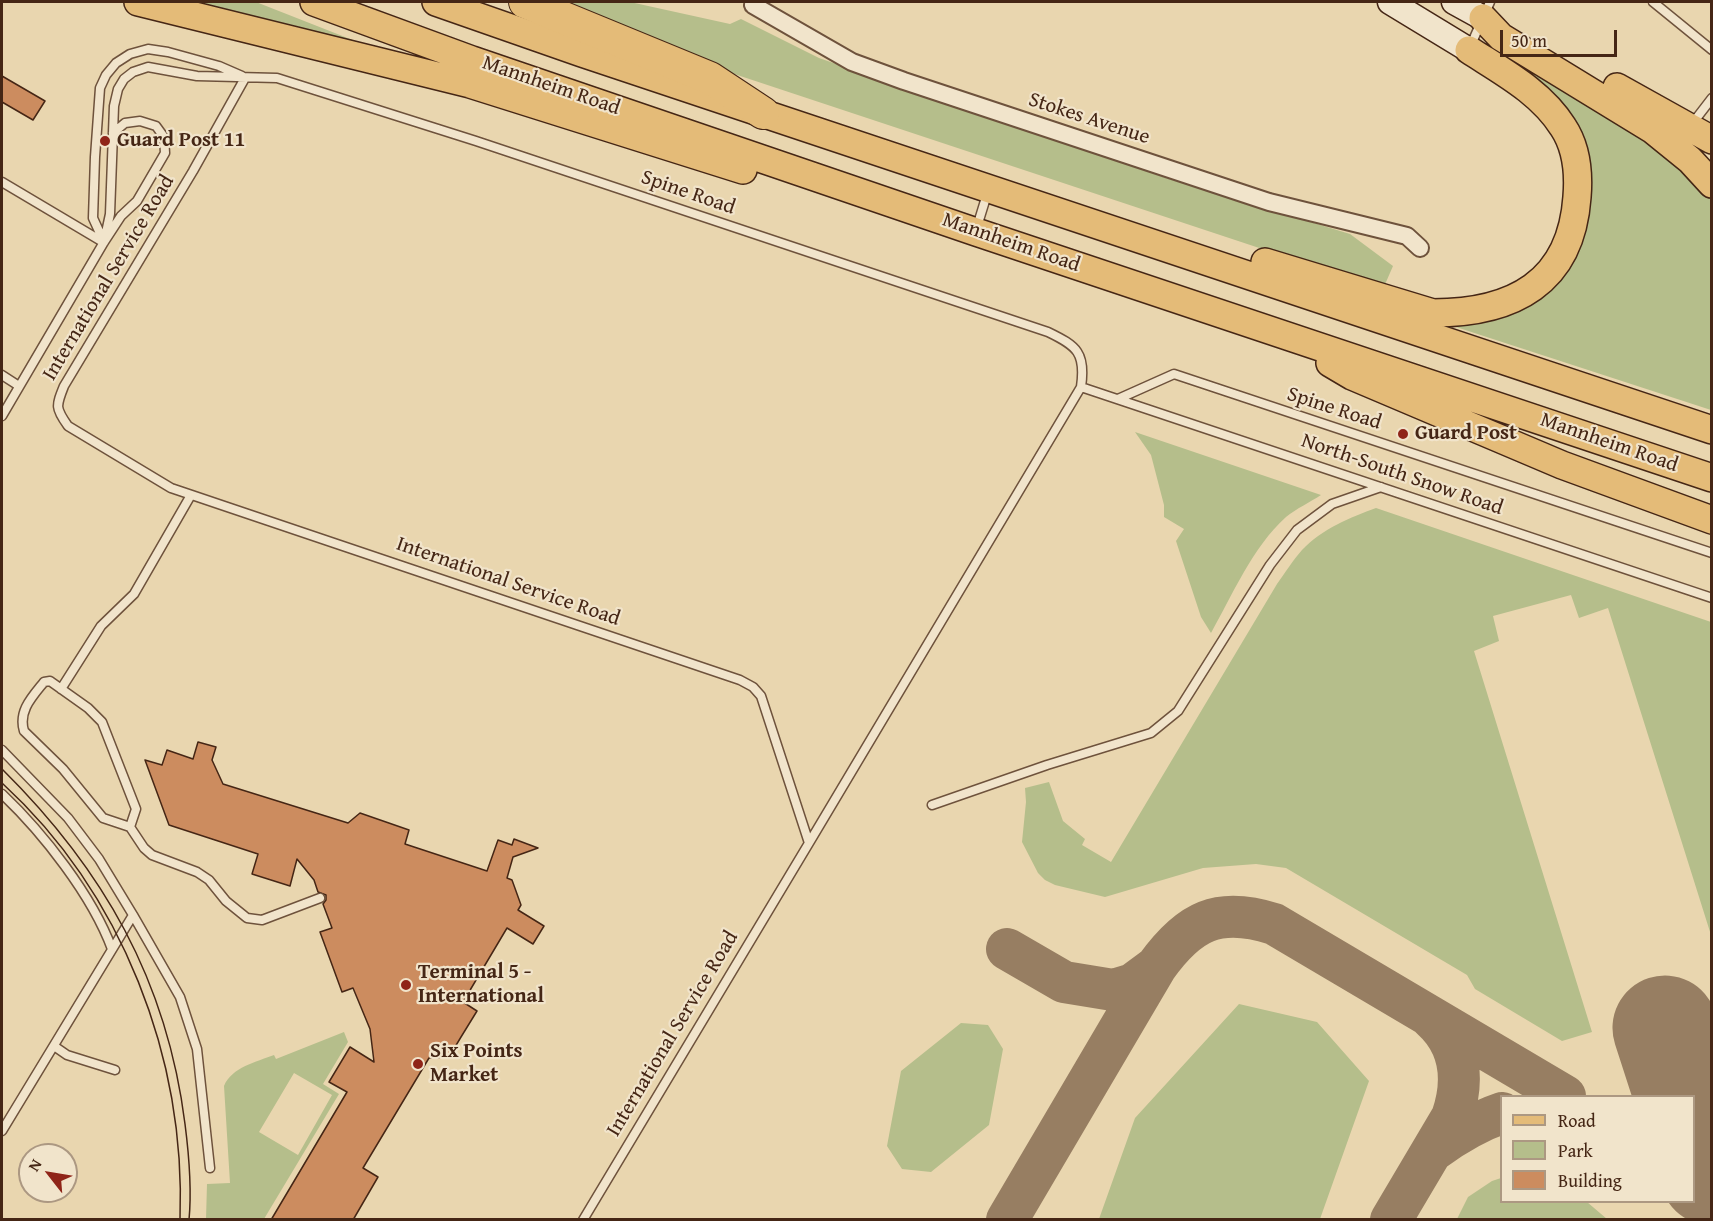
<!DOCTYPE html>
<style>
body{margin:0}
#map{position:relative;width:1713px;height:1221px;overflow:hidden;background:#e9d6af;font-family:"Gentium Book Plus",serif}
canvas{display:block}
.frame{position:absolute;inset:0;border:3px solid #452615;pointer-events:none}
.legend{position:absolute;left:1500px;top:1095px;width:195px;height:108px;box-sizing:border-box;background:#f1e4cb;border:2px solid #ac9882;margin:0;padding:8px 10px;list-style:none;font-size:18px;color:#452615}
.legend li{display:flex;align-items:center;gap:12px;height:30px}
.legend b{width:30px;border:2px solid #ac9882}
.north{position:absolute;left:18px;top:1143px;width:60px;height:60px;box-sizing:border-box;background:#f1e4cb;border:2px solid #ac9882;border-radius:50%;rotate:301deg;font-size:16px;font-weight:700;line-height:24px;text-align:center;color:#452615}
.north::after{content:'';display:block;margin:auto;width:21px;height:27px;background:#8f2418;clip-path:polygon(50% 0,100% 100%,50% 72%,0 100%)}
.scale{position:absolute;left:1500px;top:30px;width:117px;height:27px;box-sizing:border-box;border:3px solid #452615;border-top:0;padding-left:8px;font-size:18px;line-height:21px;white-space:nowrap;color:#452615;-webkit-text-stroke:4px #f1e4cb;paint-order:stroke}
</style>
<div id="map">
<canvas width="1713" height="1221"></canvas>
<div class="frame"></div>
<ul class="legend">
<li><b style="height:8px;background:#e4bb78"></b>Road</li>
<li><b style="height:16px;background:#b5be8b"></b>Park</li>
<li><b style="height:16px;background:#cc8c5f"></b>Building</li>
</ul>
<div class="north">N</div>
<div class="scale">50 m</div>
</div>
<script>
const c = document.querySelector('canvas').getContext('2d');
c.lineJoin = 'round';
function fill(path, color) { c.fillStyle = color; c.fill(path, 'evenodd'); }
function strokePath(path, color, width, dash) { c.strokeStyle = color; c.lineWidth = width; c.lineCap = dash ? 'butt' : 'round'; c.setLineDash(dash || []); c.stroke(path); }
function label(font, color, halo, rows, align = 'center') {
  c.font = font + ' "Gentium Book Plus",serif'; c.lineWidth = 4.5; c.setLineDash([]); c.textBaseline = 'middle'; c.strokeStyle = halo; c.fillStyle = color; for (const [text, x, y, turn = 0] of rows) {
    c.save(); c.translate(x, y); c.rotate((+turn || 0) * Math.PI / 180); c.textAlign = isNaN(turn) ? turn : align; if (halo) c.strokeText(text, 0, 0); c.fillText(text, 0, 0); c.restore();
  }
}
fill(new Path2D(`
 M185,2h71l122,48z
 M548,2h82l100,22 11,-5 78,39 347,120 184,56 43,32 -10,23 -694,-230z
 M1490,43l162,96 35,29 24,30v212l-255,-83 2,-4 104,-55 18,-126 -94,-94z
 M1135,432l186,63c-11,7 -25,14 -35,22 -34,31 -53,77 -75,116l-10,-16 -25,-76 8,-12 -20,-12v-12l-13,-50z
 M1376,508l335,114v313l-103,-327 -29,10 -8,-23 -78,21 6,25 -25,10 118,381 -30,9 -87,-52 -8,-14 -181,-107 -30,-4 -53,4 -98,29 -50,-12 -10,-5 -7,-7 -16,-31 4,-40 -1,-14 24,-6 14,39 22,18 -3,6 29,17 166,-278c8,-11 16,-24 25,-34 20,-21 49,-33 74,-42z
 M1239,1004l78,18 52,59 -49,138h-221l36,-101z
 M961,1023l27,2 15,24 -14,76 -58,47 -29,-3 -15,-23 14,-75z
 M344,1032l4,10 -25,42 16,10 -75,125h-58l1,-35 23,-1 -6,-97c8,-19 32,-24 50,-31l2,4zM294,1073l38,22 -34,60 -39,-23z
 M1501,1178l1,24h85l20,17h-150l11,-22 24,-16z`), '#b5be8b');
strokePath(new Path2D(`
 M1007,949l57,33 49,8 20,-6 23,-17
 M1434,1150c22,-16 42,-28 68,-37
 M1694,1178l9,6 9,13
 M1007,1220l149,-253c33,-46 62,-61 118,-43l291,172
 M1391,1220l61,-103c12,-35 10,-71 -20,-98`), '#977e62', 42);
strokePath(new Path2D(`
 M1665,1028l22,68
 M1694,1117l18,56`), '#977e62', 105);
const building = new Path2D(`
 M2,76l43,25 -12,19 -31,-18z
 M198,742l18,5 -4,13 11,24 125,39 12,-10 49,17 -4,14 82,27 11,-31 14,5 2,-6 24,9 -25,9 -6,21 5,2 9,25 -3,5 26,16 -11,18 -26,-16 -44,74 14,9 -16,26 -12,20 -20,1 -66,110 15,9 -25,43h-82l76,-128 -18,-10 21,-35 24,15 -4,-33 -17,-41 -11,4 -22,-60 12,-4 -9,-24 3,-4v-5l-8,-3 -4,-12 -17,-21 -7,27 -38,-12 6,-20 -89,-29 -24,-65 17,5 5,-15 26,9z`);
fill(building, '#cc8c5f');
strokePath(building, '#452615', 1.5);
const lane = new Path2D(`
 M1653,2l59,48
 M1470,47l20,-45
 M245,78l-52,93 -129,215c-8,20 -9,22 4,40l103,62 569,192 13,7 8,9 48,147 -226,377
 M1692,124l20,-26
 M2,182l101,60
 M976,230l12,-39
 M104,242l6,-28 4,-108 4,-17 6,-10 9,-7 15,-5 49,9 80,2 199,63 572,191c29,14 38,21 33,55l-272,456
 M104,242l-11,-24 2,-61 5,-69 6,-13 10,-12 14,-9 18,-5 20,3 51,14 23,10
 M2,375l17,11
 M1081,387l631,211
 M1118,399l56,-25 538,179
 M2,416l102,-174 17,-26 16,-15 28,-48 -1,-16 -8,-11 -16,-5 -15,2 -12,10
 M61,689l40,-63 33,-32 57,-99
 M2,750l66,68 31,41 34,56 -131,216
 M2,794c41,39 90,101 110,155
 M932,805l115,-40 104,-32 27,-22 92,-146 27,-35 35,-26 49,-17
 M130,827l6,-18 -34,-87 -14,-14 -38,-27 -6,1c-12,15 -26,29 -20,49l39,38 40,49 27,9 14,21 8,7 45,17 12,8 17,21 21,17 15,2 58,-22
 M133,915l47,82 17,52 13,119
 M54,1046l13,9 48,15`);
const street = new Path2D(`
 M755,2l-2,3 99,57 52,19 365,121 138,34 13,12`);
const secondary = new Path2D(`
 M1390,2l79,48
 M1454,2l29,16`);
const primary = new Path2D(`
 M138,2l332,82 273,86
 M314,2l158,58 504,172 736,246
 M436,2l146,51 1130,377
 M1483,18l18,19 152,93 37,30 22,24
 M1617,87l95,53
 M1265,262l168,51c80,0 138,-30 144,-116 2,-24 0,-49 -14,-70 -22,-35 -60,-55 -94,-77
 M1330,363l22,13 210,89 150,55`);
const highway = new Path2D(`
 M525,2l185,76 53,35`);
strokePath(lane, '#6e523c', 11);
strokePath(street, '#6e523c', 20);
strokePath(secondary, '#452615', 27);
strokePath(primary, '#452615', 30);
strokePath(highway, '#452615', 34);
strokePath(lane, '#f1e4cb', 8);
strokePath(street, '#f1e4cb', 16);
strokePath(secondary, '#f1e4cb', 24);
strokePath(primary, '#e4bb78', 27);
strokePath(highway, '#e4bb78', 32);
strokePath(new Path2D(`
 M2,769c101,100 165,211 183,355 4,31 7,64 4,96
 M2,783c120,110 184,274 178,437`), '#452615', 1.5);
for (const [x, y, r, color] of [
 [105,141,6,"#8f2418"],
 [1403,434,6,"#8f2418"],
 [406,985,6,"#8f2418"],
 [418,1064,6,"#8f2418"]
]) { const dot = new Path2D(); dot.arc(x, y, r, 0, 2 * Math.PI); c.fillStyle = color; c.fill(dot); strokePath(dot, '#f1e4cb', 2); }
label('21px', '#452615', '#f1e4cb', [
 ["Mannheim Road",551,86,19],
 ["Stokes Avenue",1089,119,18],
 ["Spine Road",688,193,19],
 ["Mannheim Road",1011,243,19],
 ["International Service Road",109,278,-59],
 ["Spine Road",1334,409,18],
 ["Mannheim Road",1609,443,19],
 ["North-South Snow Road",1402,475,19],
 ["International Service Road",508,582,19],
 ["International Service Road",673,1034,-59]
]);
label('bold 21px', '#452615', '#f1e4cb', [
 ["Guard Post 11",117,141],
 ["Guard Post",1415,434],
 ["Terminal 5 -",418,973],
 ["International",418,997],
 ["Six Points",430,1052],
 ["Market",430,1076]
], 'left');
</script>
